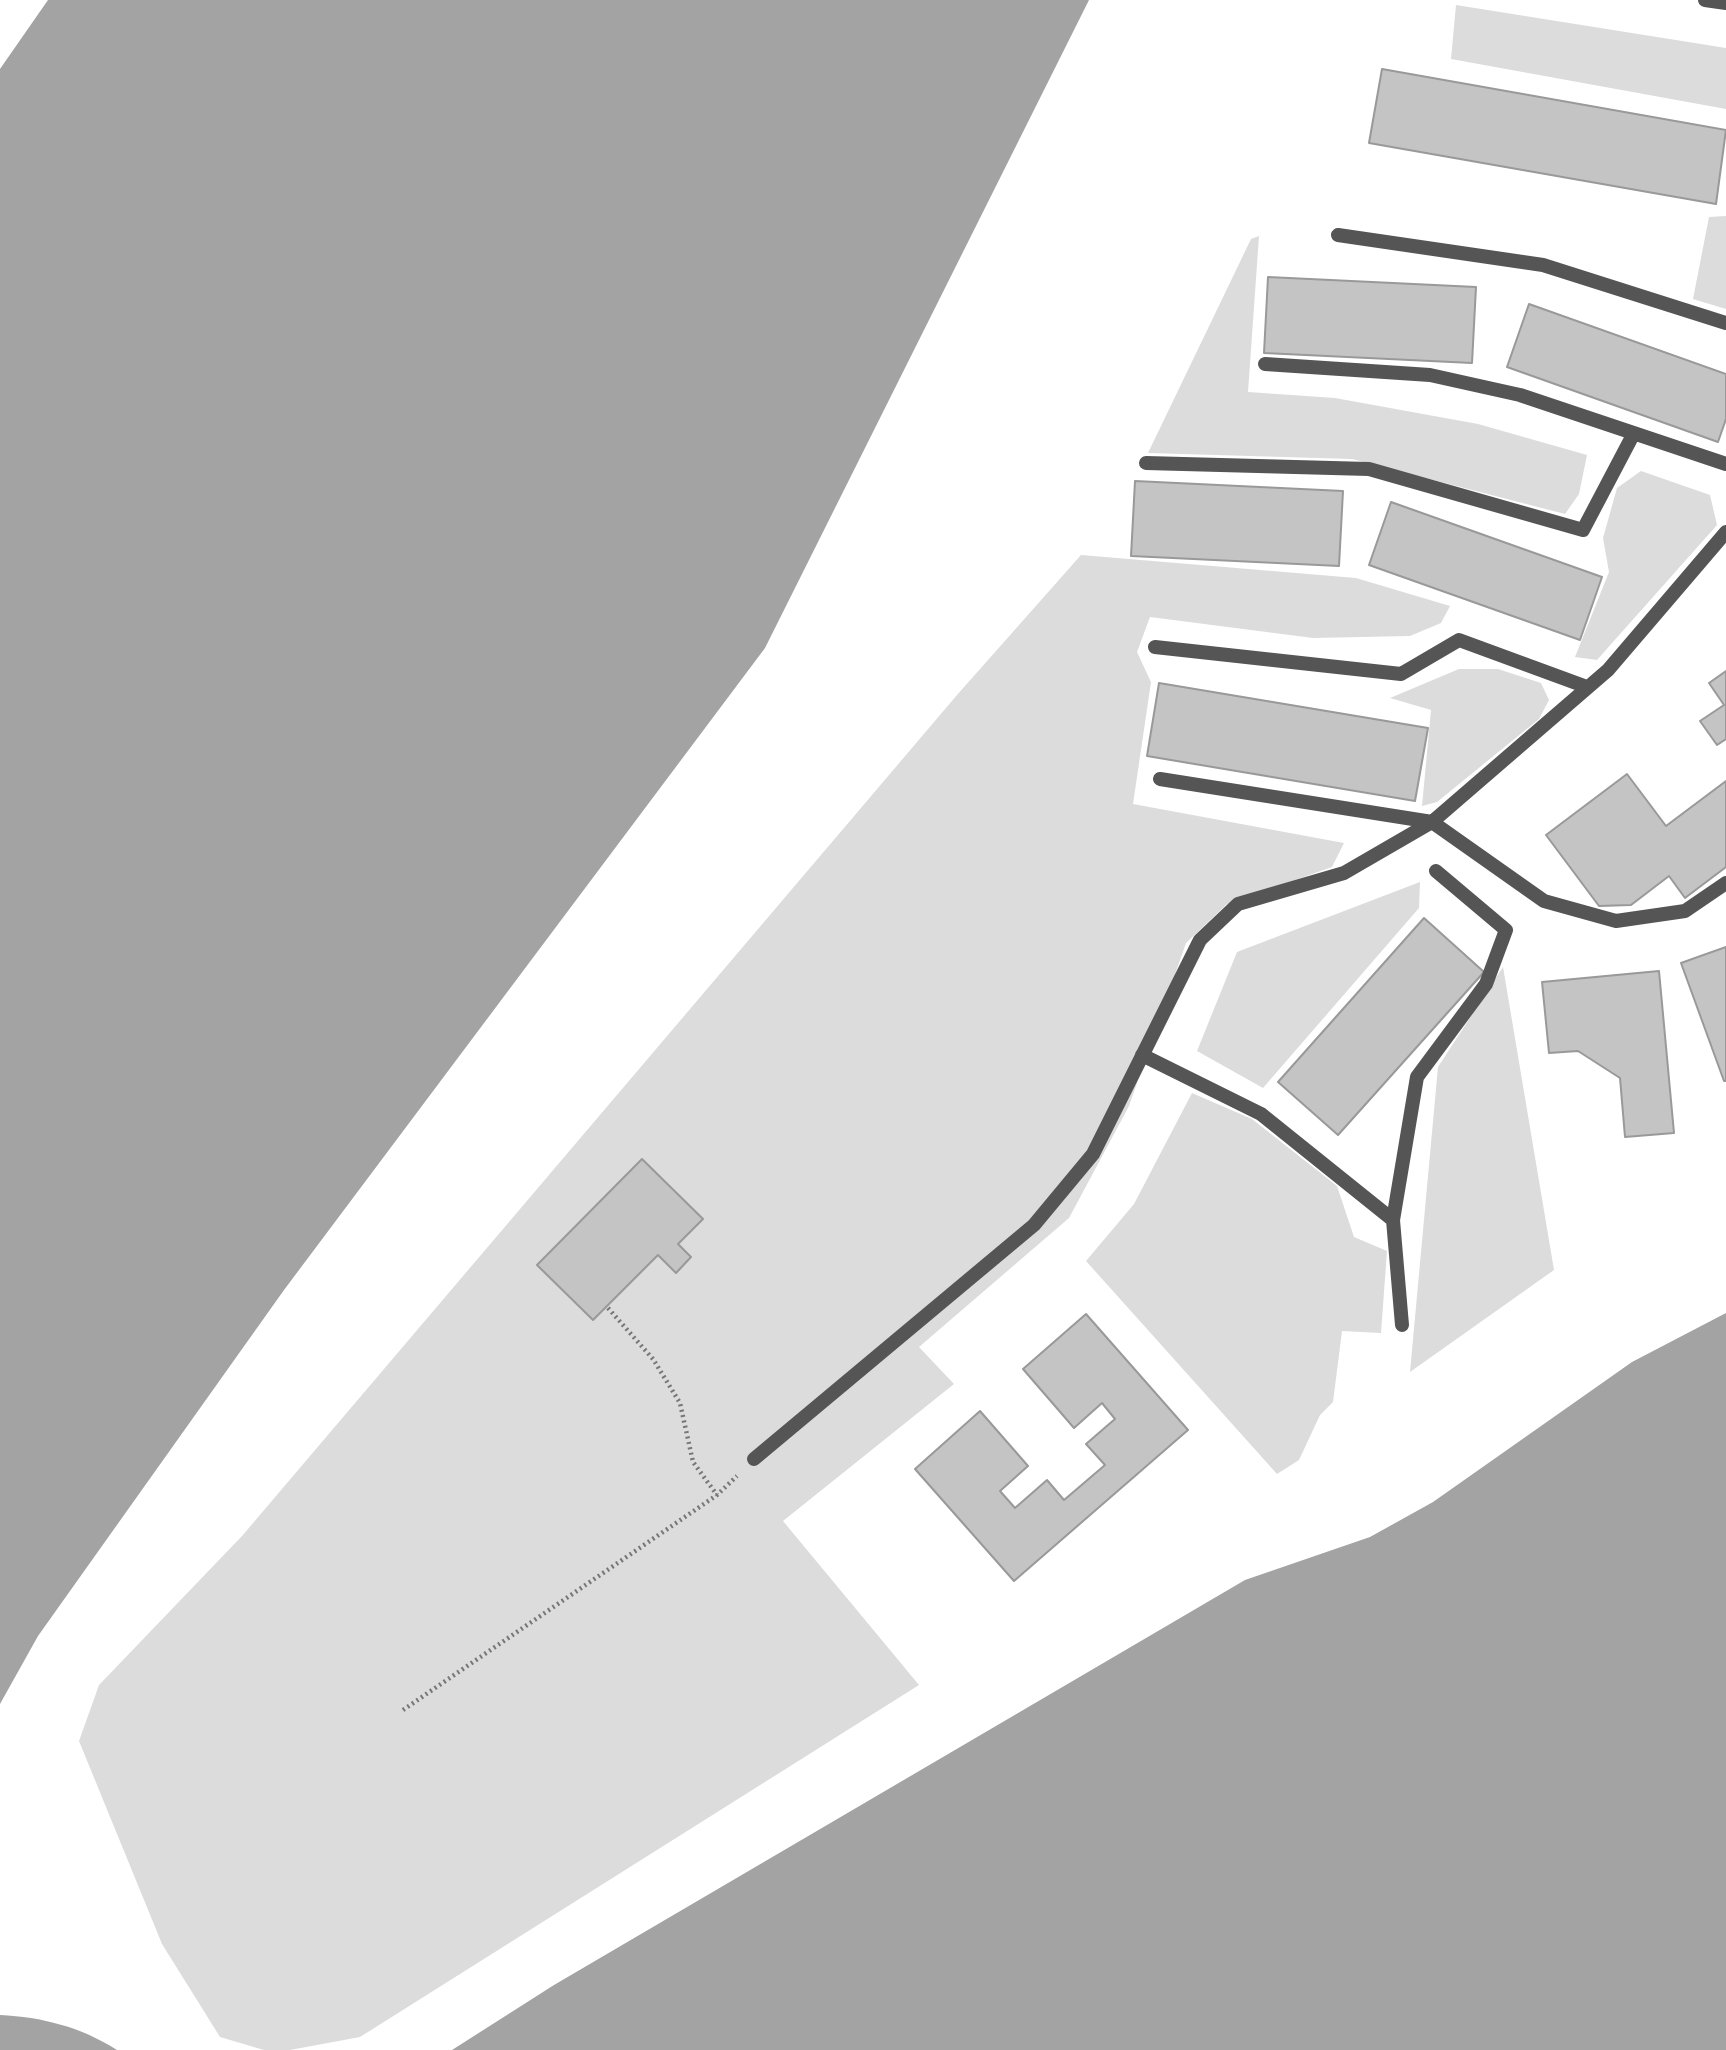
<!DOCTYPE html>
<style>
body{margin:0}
canvas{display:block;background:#fff}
</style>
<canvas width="1726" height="2050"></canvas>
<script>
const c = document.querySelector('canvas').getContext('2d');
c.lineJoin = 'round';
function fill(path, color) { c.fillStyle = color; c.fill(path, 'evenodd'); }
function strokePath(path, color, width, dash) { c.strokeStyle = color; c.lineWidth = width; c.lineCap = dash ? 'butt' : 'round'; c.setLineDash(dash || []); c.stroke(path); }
fill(new Path2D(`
 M1456,5l270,43v61l-275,-50z
 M1726,216v93l-33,-10 16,-82z
 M1259,236l-11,156 87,6 143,26 109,31 -8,39 -14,20 -213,-55 -204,-6 103,-214z
 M1641,471l69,24 7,30 -120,135 -22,-3 34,-85 -6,-34 14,-50z
 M1081,555l275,23 94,28 -9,17 -31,13 -97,2 -163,-21 -13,35 14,30 -18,122 211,39 -12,24 -105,37 -41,39 -57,163 -60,112 -150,129 35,37 -171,137 136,164 -559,352 -70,13h-26l-44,-13 -58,-93 -83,-203 20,-56 143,-149 715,-841z
 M1459,669h39l43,14 8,17 -10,19 -102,83 -15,4 9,-96 -41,-12z
 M1420,882l-1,26 -156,180 -66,-37 40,-99z
 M1503,967l51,303 -144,102 28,-305z
 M1192,1093l60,26 85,67 17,51 33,14 -6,82 -39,-2 -9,71 -13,13 -21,45 -22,14 -191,-213 48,-57z`), '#dcdcdc');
fill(new Path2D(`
 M48,0h1041l-324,648 -481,642 -246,346 -38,68v-1635z
 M1726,1313v737h-1274l102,-65 691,-405 125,-43 63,-35 199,-140z
 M0,2015c42,2 81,12 117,35h-117z`), '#a3a3a3');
const building = new Path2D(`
 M1382,69l344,61 -10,74 -347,-61z
 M1268,277l208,10 -4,76 -208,-10z
 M1529,304l197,70v45l-8,23 -211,-75z
 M1135,481l208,10 -4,75 -208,-10z
 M1391,502l211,75 -22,63 -211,-75z
 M1726,671v68l-9,6 -17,-24 24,-16 -15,-22z
 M1159,683l269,45 -13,73 -268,-45z
 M1627,774l39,52 60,-45v86l-41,31 -16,-22 -38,29 -32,1 -53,-71z
 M1424,918l60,54 -146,163 -60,-53z
 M1726,947v134h-2l-43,-118z
 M1659,971l15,162 -49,4 -5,-59 -42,-27 -29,2 -7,-71z
 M642,1159l61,60 -25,25 13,13 -15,16 -18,-18 -65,65 -56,-55z
 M1086,1314l102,116 -174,151 -99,-112 65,-58 48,55 -28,25 15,17 32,-28 17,20 41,-35 -19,-21 29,-25 -13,-16 -28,25 -51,-59z`);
fill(building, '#c4c4c4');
strokePath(building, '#999', 2);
strokePath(new Path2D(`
 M608,1308l45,51 27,44 13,59 24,33
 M403,1710l314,-215 20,-19`), '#777', 4.5, [2, 3.5]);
strokePath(new Path2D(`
 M1705,0l21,3
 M1338,235l205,30 183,58
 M1265,364l165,11 90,20 206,69
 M1146,463l223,6 214,61 51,-97
 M1155,647l246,27 58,-34 128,47
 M1160,779l272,43 112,79 72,20 69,-10 41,-28
 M1142,1055l119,59 132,106 24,-143 69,-93 20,-54 -70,-59
 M1393,1220l9,105
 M754,1459l280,-234 59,-71 107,-214 38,-36 106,-31 88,-51 176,-152 118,-138`), '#555', 14);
</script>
